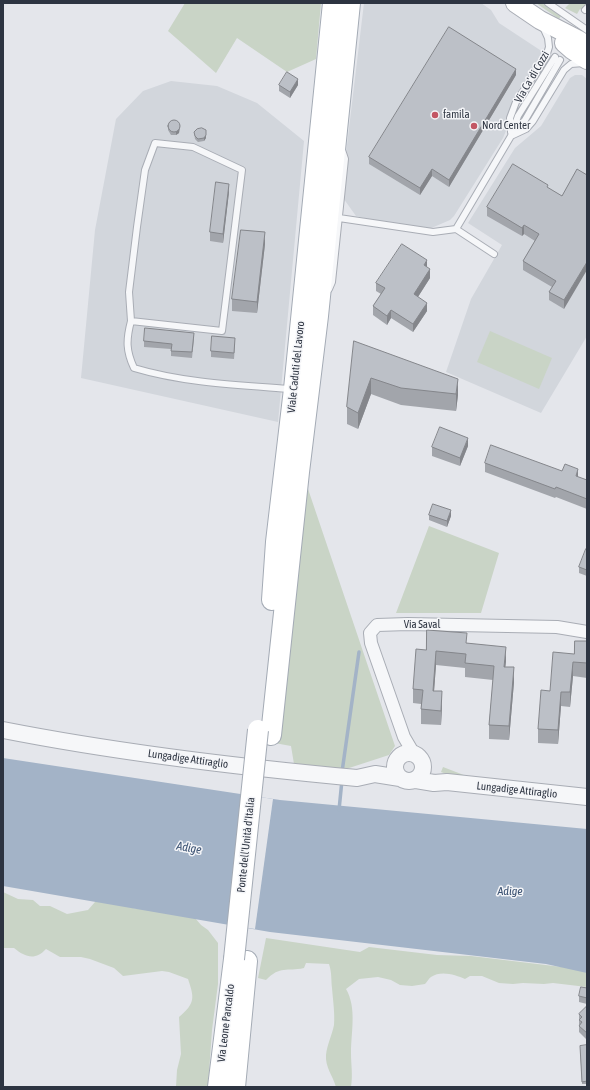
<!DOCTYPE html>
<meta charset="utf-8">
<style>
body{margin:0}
#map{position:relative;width:590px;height:1090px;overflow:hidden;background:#e4e6eb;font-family:"Asap Condensed",sans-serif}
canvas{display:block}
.frame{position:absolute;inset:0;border:4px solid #2d3441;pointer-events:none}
</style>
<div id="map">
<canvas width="590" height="1090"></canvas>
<div class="frame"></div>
</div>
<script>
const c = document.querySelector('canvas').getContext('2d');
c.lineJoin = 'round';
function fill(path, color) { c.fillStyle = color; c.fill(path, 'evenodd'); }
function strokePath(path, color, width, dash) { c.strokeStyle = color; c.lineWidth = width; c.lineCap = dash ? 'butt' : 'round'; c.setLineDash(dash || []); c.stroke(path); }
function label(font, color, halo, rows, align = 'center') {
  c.font = font + ' "Asap Condensed",sans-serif'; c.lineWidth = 3; c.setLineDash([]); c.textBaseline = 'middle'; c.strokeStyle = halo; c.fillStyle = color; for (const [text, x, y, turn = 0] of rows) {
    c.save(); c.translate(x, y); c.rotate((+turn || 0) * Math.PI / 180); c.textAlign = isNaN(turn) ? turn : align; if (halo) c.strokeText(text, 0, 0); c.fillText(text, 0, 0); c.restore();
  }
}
fill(new Path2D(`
 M364,3h117l10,7 8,13 44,29v3l-31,53 -2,13 -7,17 -49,78 -4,4 -21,9 -35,-4 -38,-9 -15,-21z
 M575,75h7l5,4v257l-46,77 -95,-41 25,-73 31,-54 -34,-22 47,-75 26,-22 29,-48z
 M171,81l46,5 40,17 47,38 -26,281 -197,-44 14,-148 21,-111 27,-28z`), '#d2d6dc');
fill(new Path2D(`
 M185,3h136l-5,56 -29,13 -50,-34 -21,35 -48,-42z
 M536,3h6l19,13 -2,3z
 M570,3h17v2l-4,6 -3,-2 -3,5 -12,-6z
 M490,331l62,27 -13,31 -62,-27z
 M307,486l88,260 -6,9 -43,14 -52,-5 -3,-18 -22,-4z
 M429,526l70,27 -18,60h-85z
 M443,767l26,10 -20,-2 -8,-3z
 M3,892l15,7 15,1 7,6h10l17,8 21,-4 7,-8 7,-2 35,9 14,-4 38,6 12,14 7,5 10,13v41l-6,46 -4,57h-32l1,-17 4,-16 -2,-37c17,-14 15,-20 9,-38l-19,-7 -7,-1 -39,5 -9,-8 -24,-9 -9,-2h-21l-14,-8c-11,12 -21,8 -32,-1h-11z
 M266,938l94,14 9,-5 68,8 34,1 116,14v17l-34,-4 -9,1 -21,-1 -10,1 -14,-1 -17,-7h-12l-5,3c-9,-4 -24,-9 -34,-2 -2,1 -4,5 -6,7l-13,2 -12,-1 -9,-5 -13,-3 -19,2 -13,10c11,19 5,43 5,64 0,12 2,22 0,34h-15c-3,-11 -11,-20 -10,-32 1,-10 6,-20 8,-30 1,-12 -1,-24 -2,-37 -1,-8 0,-15 -3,-24l-23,-1 -2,5c-18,4 -23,-3 -38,12l-8,-2z`), '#c9d4c6');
fill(new Path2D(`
 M3,758l277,42 307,29v144l-41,-9 -276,-32 -267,-46z`), '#a3b3c7');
fill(new Path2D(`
 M247,795l26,4 -18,130 -24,-4z`), '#e4e6eb');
strokePath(new Path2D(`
 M342,772l17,-120
 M339,810l3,-30`), '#a3b3c7', 3.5);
const service = new Path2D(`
 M548,3l39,27
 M585,10l2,-2
 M511,132l-1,-14 6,-16 30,-45 3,-10 -1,-9 -5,-11
 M513,133l12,-13 35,-60
 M511,136l15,-7 7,-8 31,-51 7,-6 13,-1
 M339,218l94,14 23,-3 38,25
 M456,229l55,-93 7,-20 37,-59
 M329,289l3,-7 13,-123 -3,-9
 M131,321l-2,-29 8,-65 8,-57 10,-27 38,4 49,23 -20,161 -91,-10c-5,19 -5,30 3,47 50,15 104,17 157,21`);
const minor = new Path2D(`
 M414,754l-10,-17 -33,-94 -1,-10 7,-8 31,-1 149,3 30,5`);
const tertiary = new Path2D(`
 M3,730c117,23 235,37 354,48l18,-4 25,4
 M395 767a14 14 0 1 1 28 0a14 14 0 1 1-28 0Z
 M416,780l18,3 13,-1 140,15`);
const secondary = new Path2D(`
 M515,3l25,17 39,20 8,6
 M564,43l8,7 15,10`);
const primary = new Path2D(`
 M272,600l4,-58 18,-153 39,-386
 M271,735l28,-263 19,-156 32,-313
 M218,1087l16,-128
 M235,1087l12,-126`);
strokePath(service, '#a9adb5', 8);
strokePath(minor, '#a9adb5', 14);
strokePath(tertiary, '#a9adb5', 18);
strokePath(secondary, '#a9adb5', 20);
strokePath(primary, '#a4abb5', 22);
strokePath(service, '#f6f7f9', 6);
strokePath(minor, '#f6f7f9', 12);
strokePath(tertiary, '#f6f7f9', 16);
strokePath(secondary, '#fff', 18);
strokePath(primary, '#fff', 20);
const primaryBridge = new Path2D(`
 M234,959l24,-229`);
strokePath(primaryBridge, '#a4abb5', 22, []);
strokePath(primaryBridge, '#fff', 20);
fill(new Path2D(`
 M516,75l-67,112 -17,-11 -12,19 -51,-31v-7z
 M279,85h19l-8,13 -11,-7z
 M168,127h12l-1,6 -3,2h-5l-3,-5z
 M194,132l12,6 -2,3 -6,1 -3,-3z
 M577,169l-13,140 -15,-9v-8l3,-5 -29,-17v-9l12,-20 -11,-7 -2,2 -35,-20v-9l61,-19 14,8z
 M229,192l-6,51 -13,-2v-9z
 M265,244l-8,69 -25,-2v-12z
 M427,267l3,11 -12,19 9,14 -14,21 -22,-14 -4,7 -14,-10v-9l8,-12 -5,-3v-8z
 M194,339l-2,19 -21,-2v-7l-27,-2v-6z
 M354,341l104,54 -2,16 -55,-6 -30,-11 -13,35 -11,-5v-17z
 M235,344l-1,15 -23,-2v-6z
 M468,446l-8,20 -28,-10v-9z
 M485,463l93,14 9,3v29l-31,-12 -1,1 -70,-26z
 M429,515l22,1 -4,11 -18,-7z
 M587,550v26l-8,-3v-6z
 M587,641v37l-14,-2 -3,31 -9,-1 -3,38 -20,-1v-14l12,-38 24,-37z
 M467,643l39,18 -1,6 9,15 -5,58 -20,-1v-14l4,-45 -28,-3v-9l-29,-3 -2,26 8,15 -1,19 -20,-1v-20l-8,-1v-14l13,-39z
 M587,988v16l-8,-2v-6z
 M587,1006v34l-8,-8v-18z
 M587,1045v39h-5l-2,-35z`), '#a2a5ab');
fill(new Path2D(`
 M516,69v6l-67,112v-7z
 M298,79v6l-8,13v-6z
 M180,124l-1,9 -3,2v-3z
 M206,135v3l-2,3v-3z
 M432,169v7l-12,19v-7z
 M229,184v8l-6,51v-9z
 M524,225v9l-2,2v-8z
 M265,232v12l-8,69v-11z
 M427,260v9l-3,-4z
 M587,262v8l-23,39v-9z
 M430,269v9l-16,25v-9z
 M427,303v8l-14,21v-8z
 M391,310v8l-4,7v-9z
 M371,378v16l-13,35v-16z
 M458,379v16l-2,16v-17z
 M468,438v8l-8,20v-8z
 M578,469v10l-2,-3z
 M451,510v6l-4,11v-6z
 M506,647v14l-2,20v-14z
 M436,651v14l-3,40v-14z
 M573,662v14l-3,31v-15z
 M514,667v15l-5,58v-14z
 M442,691v15l-1,19v-14z
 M561,692v14l-3,38v-14z`), '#84868b');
const building = new Path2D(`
 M449,27l67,42 -67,111 -17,-11 -12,19 -51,-31z
 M287,72l11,7 -8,13 -11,-7z
 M168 126a6 6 0 1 1 12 0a6 6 0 1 1-12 0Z
 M202,128l4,2v5l-2,3 -6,1 -3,-3 -1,-4 3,-3z
 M513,164l35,21 -1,2 15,9 15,-27 10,6v87l-23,38 -15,-8 7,-11 -33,-20 16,-27 -15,-9 -2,3 -35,-21z
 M216,182l13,2 -6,50 -13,-2z
 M241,230l24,2 -8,70 -25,-3z
 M402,244l25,16 -3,5 6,4 -16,25 13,9 -14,21 -22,-14 -4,6 -14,-10 12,-18 -9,-5z
 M145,328l49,5 -2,19 -21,-1 1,-7 -28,-3z
 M212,336l23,2 -1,15 -23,-2z
 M354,341l104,38 -2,15 -55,-6 -30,-10 -13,35 -11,-6z
 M440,427l28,11 -8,20 -28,-11z
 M491,445l71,26 3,-7 13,5 -2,7 11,4v19l-31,-12 -1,2 -70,-26z
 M433,504l18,6 -4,11 -18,-6z
 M586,549l1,1v20l-8,-3z
 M427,630l40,3 -1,10 40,4 -2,20h10l-5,59 -20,-1 5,-59 -29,-3 1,-9 -30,-3 -3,40h9l-1,20 -20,-2 2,-19 -10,-1 3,-40 10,1z
 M575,641h12v22l-14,-1 -3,30h-9l-3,38 -20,-1 3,-39 9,1 3,-39 21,2z
 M581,987l6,1v10l-8,-2z
 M587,1006v27l-8,-7 3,-4 -3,-2 3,-3 -3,-3z
 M587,1045v36l-5,1 -2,-36z`);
fill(building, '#bcc0c7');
strokePath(building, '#84868b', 1);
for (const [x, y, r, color] of [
 [435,115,4,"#c35664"],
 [474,126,4,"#c35664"]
]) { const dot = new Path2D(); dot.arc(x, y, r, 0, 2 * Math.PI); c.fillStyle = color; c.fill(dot); strokePath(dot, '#f4f5f8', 1.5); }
label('11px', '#2d3441', '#f4f5f8', [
 ["Via Ca' di Cozzi",532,77,-60],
 ["Viale Caduti del Lavoro",296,367,-84],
 ["Via Saval",422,625],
 ["Lungadige Attiraglio",188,759,8],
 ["Lungadige Attiraglio",517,790,6],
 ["Ponte dell'Unità d'Italia",246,845,-84],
 ["Via Leone Pancaldo",226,1023,-83]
]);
label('11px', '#2d3441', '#f4f5f8', [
 ["famila",443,115],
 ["Nord Center",482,126]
], 'left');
label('italic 12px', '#3b5272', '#f4f5f8', [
 ["Adige",189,848,10],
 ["Adige",510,891]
]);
</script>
